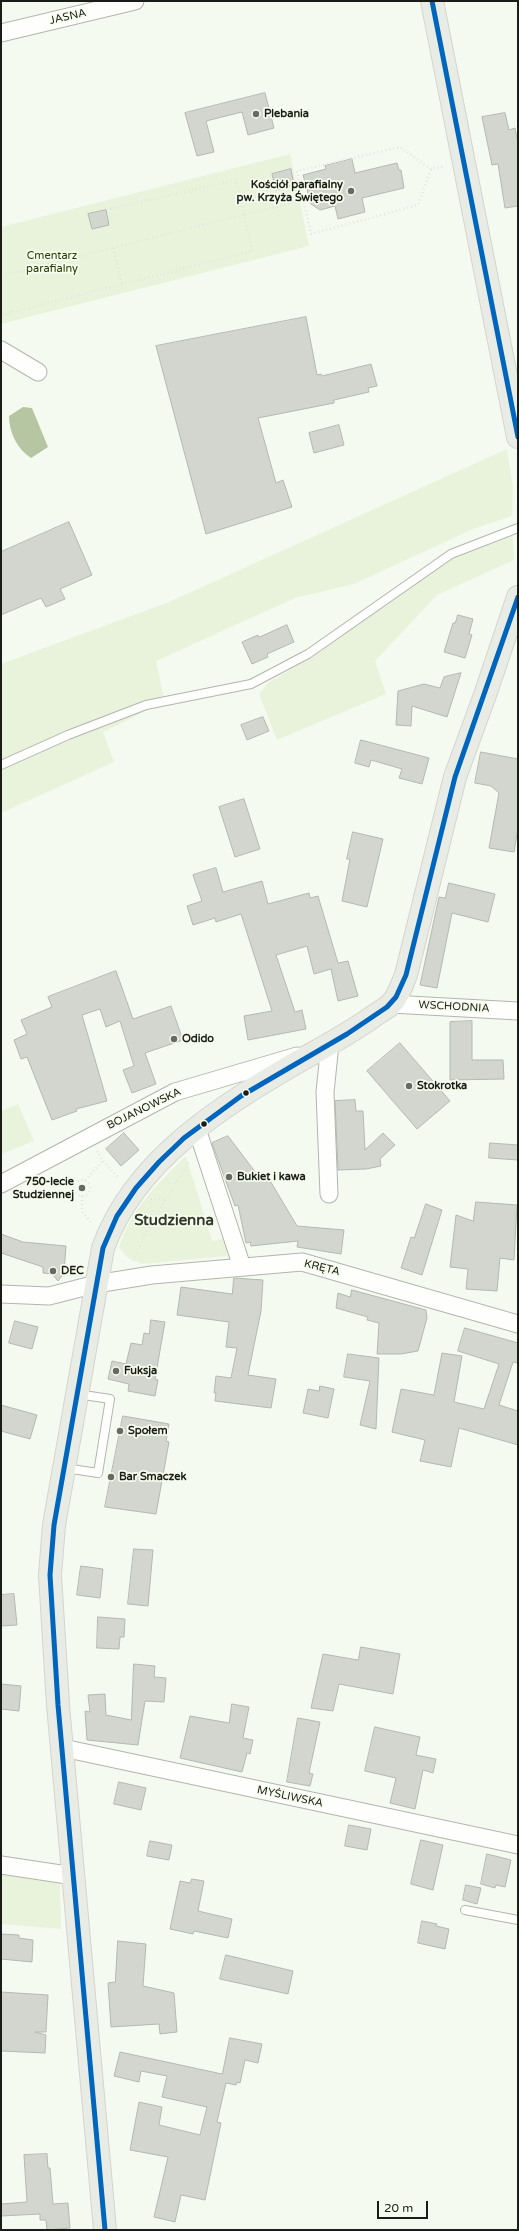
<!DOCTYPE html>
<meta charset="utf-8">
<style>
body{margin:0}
#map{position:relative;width:519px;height:2231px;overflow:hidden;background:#f5faf0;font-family:"Varela Round",sans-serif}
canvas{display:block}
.frame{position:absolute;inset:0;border:2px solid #1a1c17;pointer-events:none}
.scale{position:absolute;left:377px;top:2201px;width:51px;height:18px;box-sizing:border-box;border:2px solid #1a1c17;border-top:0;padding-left:5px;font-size:12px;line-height:14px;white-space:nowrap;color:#1a1c17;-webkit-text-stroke:3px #f6fded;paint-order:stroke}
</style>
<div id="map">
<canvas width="519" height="2231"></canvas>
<div class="frame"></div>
<div class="scale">20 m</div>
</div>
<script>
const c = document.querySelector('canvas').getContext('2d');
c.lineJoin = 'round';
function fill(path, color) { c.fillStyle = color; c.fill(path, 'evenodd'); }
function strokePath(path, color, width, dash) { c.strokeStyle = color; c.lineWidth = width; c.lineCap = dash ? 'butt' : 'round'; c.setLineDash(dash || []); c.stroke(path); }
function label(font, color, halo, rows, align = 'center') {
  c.font = font + ' "Varela Round",sans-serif'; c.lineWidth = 3.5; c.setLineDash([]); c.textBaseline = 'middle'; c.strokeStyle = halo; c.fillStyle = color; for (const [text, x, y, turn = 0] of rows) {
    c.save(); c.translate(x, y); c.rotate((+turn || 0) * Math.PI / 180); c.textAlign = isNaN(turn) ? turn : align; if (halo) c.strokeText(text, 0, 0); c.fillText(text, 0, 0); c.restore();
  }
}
fill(new Path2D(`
 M290,154l19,92 -308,78v-97z
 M507,449l6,39 -1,28 -39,13 -119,55 -59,14 -139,63 8,37 -24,16 -37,18 11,30 -113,51v-149l168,-62z
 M512,526l2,34 -77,35 -62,66 11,33 -109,46 -18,-46 10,-12 44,-25 33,-24 -5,-8 107,-73z
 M18,1104l16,37 -33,13v-43z
 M186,1156l26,85 10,-2 5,9v8l-85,8 -14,-6 -9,-10c11,-38 39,-65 67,-92z
 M1,1872l59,10 1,47 -60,-5z`), '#e9f3db');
fill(new Path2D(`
 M23,407l9,1 16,39 -17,11c-14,-9 -22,-26 -22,-42z`), '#b7c6a2');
const building = new Path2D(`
 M265,93l9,35 -26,7 -6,-23 -36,9 8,31 -17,4 -12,-43z
 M505,113l4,17 6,-2 3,15v63l-13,2 -7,-44 -6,1 -10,-48z
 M352,159l3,14 42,-10 2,7h2l3,18 -42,10 3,14 -27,7 -3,-13 -15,4 -9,-6 -8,-29 23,-6 -1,-3z
 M291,169l3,17 -18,4 -4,-16z
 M106,210l3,15 -17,4 -4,-15z
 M306,317l11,58 4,-1 1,2 49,-12 6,22 -9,2 1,4 -35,8v3l-76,15 18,65 7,-3 9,27 -86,27 -50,-188z
 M339,425l5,20 -30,8 -5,-20z
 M69,522l23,53 -32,14 5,10 -19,8 -5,-9 -40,17v-63z
 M458,615l15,4 -4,15 3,1 -7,23 -21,-6 9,-29h2z
 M287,625l7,17 -27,12 1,3 -16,7 -10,-22 16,-7 1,2z
 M461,673l-14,44 -35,-11 -1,20 -15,-1 2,-34 26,-7 16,4 4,-11z
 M263,717l6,14 -22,9 -6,-15z
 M361,740l68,18 -7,26 -23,-6 3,-9 -31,-9 -2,7 -14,-4z
 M481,752l37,7v69l-4,24 -25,-4 10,-55 -8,-7 -16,-3z
 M244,799l16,50 -25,8 -16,-50z
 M353,832l30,7 -16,68 -25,-6 8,-42h-3z
 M216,868l7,24 39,-11 6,23 41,-11 1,5 8,-2 20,67 10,-2 10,35 -20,5 -7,-32 -17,5 -7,-28 -31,9 19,57 7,-2 4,19 -58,11 -4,-24 28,-5 -31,-97 -25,8 -1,-4 -22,7 -6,-19 15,-5 -9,-26z
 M449,883l46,11 -7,28 -36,-9 -15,75 -17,-3 19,-88 6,1z
 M116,971l17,48 38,-13 12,34 -38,13 11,31 -24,9 -9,-23 11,-4 -14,-45 -14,6 -6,-18 -18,6 25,86 -31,8 1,2 -25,9 -25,-63 -6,2 -7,-19 13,-6 -6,-14 31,-13 -4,-10z
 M472,1021v39h31l1,19 -54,1v-58z
 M400,1043l50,58 -33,28 -50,-58z
 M355,1100l1,11h7l2,39 18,-17 12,12 -15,14 1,7 -15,3 -28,1 -3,-69z
 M124,1133l15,17 -18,16 -15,-17z
 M228,1136l31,41 3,-2 4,4h3l28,47 47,4 -3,24 -44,-7 1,-6 -47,5 -1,-4 -4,1 -8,-38 -3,1 -23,-63z
 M490,1143l28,2v15l-29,-2z
 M476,1202l41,3 -3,55 -14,-2 -3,33 -31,-2 2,-20 -18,-2 6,-52 17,6z
 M426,1204l16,6 -20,65 -21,-7 10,-31 3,1z
 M1,1234l22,8 43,4 -2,27 -6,8 -6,-7 -9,-1v-6l-42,-14z
 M234,1278l29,2 -2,31 -13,64 28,4 -5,29 -56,-7 1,-8h-2l2,-17 15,2 6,-30 -11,-1 3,-25 -52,-7 4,-28 51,7z
 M352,1290l74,20 1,8 -9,33 -17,3h-24l2,-31 -12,-3 1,-3 -32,-9 2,-15 12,4z
 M151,1320l14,2 -10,57 3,1 -3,16 -27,-5 1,-7 -21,-5 4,-18 14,3 5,-21 11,2 2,-12 5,1z
 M15,1321l23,6 -6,22 -23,-6z
 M465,1328l53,15v20l-5,-1 -14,43 19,6v34l-59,-17 -8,39 -31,-6 5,-21 -33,-8 9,-43 33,6 8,-42 20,3 -8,46 30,7 15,-45 -41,-13z
 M348,1354l31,4 -3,71 -16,-4 10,-44 -26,-4z
 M320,1386l14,3 -6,29 -25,-5 5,-24 11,2z
 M1,1405l36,10 -7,24 -29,-8z
 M123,1416l46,8 -3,17 3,1 -13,72 -51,-7z
 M134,1549l19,1 -5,56 -20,-2z
 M81,1566l22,3 -3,29 -23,-3z
 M14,1594l3,31 -16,1v-31z
 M98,1617l27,2 -1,18h-4l-1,12 -22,-1z
 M361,1647l39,7 -7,40 -54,-10 -6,27 -22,-3 12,-54 35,6z
 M134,1664l21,2 -1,11 12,1 -2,24 -19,-1 -7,44 -51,-5 -2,-29 5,1 -2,-17 17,-1 1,21 25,5z
 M1,1684l20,2 -2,25 -18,-2z
 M232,1704l17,3 -6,31 10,2 -3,14 -3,-1 -5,19 -62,-14 10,-42 39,7z
 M298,1718l22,4 -11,51 4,1 -3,12 -23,-4z
 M375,1727l45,10 -4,18 20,4 -3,14 -10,-3 -8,39 -25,-6 6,-25 -31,-7z
 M119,1782l27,6 -5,22 -27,-6z
 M349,1825l22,4 -4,21 -22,-4z
 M421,1840l22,5 -10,45 -22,-6z
 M150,1841l22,4 -3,15 -22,-4z
 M487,1854l24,6 -6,27 -9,-2 -1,3 -14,-4z
 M192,1879l12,2 -6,30 34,8 -4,19 -34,-7 -1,3 -23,-5 10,-48 10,2z
 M466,1885l15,3 -4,16 -14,-4z
 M422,1921l15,3 -1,2 13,3 -4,20 -27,-6z
 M1,1934l18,1v3l14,2 -1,22 -31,-3z
 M118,1941l28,3 -3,42 31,7 3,39 -17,2 -1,-10 -48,3 -3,-44 7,-1z
 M226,1955l67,16 -5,23 -68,-15z
 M1,1992l47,3 -2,37h-11l11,3 -1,18 -44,-2z
 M230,2038l32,6 -4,19 -13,-3 -5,23 -3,-1 -1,3 -10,-2 -9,39 4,1 -16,77 -24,-5 -6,27 -21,-5 14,-60 -38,-7 9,-48 23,5 -3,18 41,10 7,-28 -45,-10 5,-21 -26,-5 -2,11 -25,-6 6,-24 102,22z
 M47,2154l1,14h2l3,36 15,-1 2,25 -23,2 -1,-10h-6v-6l-39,2v-12l26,-2 -3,-47z`);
fill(building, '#d2d6ce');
strokePath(building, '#b5b8b1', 1);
const lane = new Path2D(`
 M1,765l67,-30 78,-30 105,-21 57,-30 143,-100 67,-26
 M65,1468l33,5 12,-74 -33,-5
 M465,1910l53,10`);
const street = new Path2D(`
 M1,33l134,-32
 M1,350l37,22
 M391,1004l127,7
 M197,1129l45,138
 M1,1184l174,-92 122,-36
 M329,1194l-4,-102 5,-48
 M1,1294l48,2 47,-12 56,-9 150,-13 216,62
 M63,1748l455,97
 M1,1865l73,11`);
const primary = new Path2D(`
 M432,1l86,436
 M105,2230l-47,-525 -8,-130 4,-50 49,-277c32,-89 119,-142 198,-188 25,-14 49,-27 73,-44 5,-4 12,-7 17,-12 8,-8 11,-20 15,-29l49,-198 30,-82 33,-98`);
strokePath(lane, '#b2b5ae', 10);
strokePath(street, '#b2b5ae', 19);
strokePath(primary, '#d2d4d0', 24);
strokePath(new Path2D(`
 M431,169l-31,-22 -103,24 14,63 107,-29 13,-36 14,-3
 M113,248l9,36
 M1,276l302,-76
 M1,315l251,-64 -16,-71 -126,29
 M97,1151l6,10 16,17
 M74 1188a8 8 0 1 1 16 0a8 8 0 1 1-16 0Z
 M85,1180l18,-19
 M82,1196v15l10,13
 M151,1199h15
 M150,1203l5,14
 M133,1261l13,-29 44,-71`), '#e3e4e2', 2.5, [1, 3]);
strokePath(lane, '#fefefd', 8);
strokePath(street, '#fefefd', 17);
strokePath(primary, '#e9ece4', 22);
strokePath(new Path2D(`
 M432,1l86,436
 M105,2230l-47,-525 -8,-130 4,-50 49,-277 14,-32 19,-28 23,-26 25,-24 57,-42 106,-62 40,-27 9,-10 10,-22 49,-198 63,-180`), '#0065bd', 5);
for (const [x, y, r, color] of [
 [256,114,4,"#676a63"],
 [351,191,4,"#676a63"],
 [174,1039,4,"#676a63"],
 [409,1086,4,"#676a63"],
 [246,1093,3.5,"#1a1c17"],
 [204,1124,3.5,"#1a1c17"],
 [229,1177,4,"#676a63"],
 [82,1188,4,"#676a63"],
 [53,1271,4,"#676a63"],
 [116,1371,4,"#676a63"],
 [120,1431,4,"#676a63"],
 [111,1477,4,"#676a63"]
]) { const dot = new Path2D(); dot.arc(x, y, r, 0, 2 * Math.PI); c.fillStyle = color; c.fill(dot); strokePath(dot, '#f6fded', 1.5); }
label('11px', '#1a1c17', '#f6fded', [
 ["JASNA",68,17,-13],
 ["WSCHODNIA",454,1007,3],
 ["BOJANOWSKA",144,1109,-26],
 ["KRĘTA",322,1268,14],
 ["MYŚLIWSKA",290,1797,12]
]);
label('bold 11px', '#1a1c17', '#f6fded', [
 ["Plebania",264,114],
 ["Kościół parafialny",343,185,"right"],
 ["pw. Krzyża Świętego",343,198,"right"],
 ["Odido",182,1039],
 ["Stokrotka",417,1086],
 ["Bukiet i kawa",237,1177],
 ["750-lecie",74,1182,"right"],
 ["Studziennej",74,1195,"right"],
 ["DEC",61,1271],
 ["Fuksja",124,1371],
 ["Społem",128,1431],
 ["Bar Smaczek",119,1477]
], 'left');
label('11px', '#293a02', '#f6fded', [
 ["Cmentarz",52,256],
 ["parafialny",52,269]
]);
label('bold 15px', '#33382c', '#f6fded', [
 ["Studzienna",174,1221]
]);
</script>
